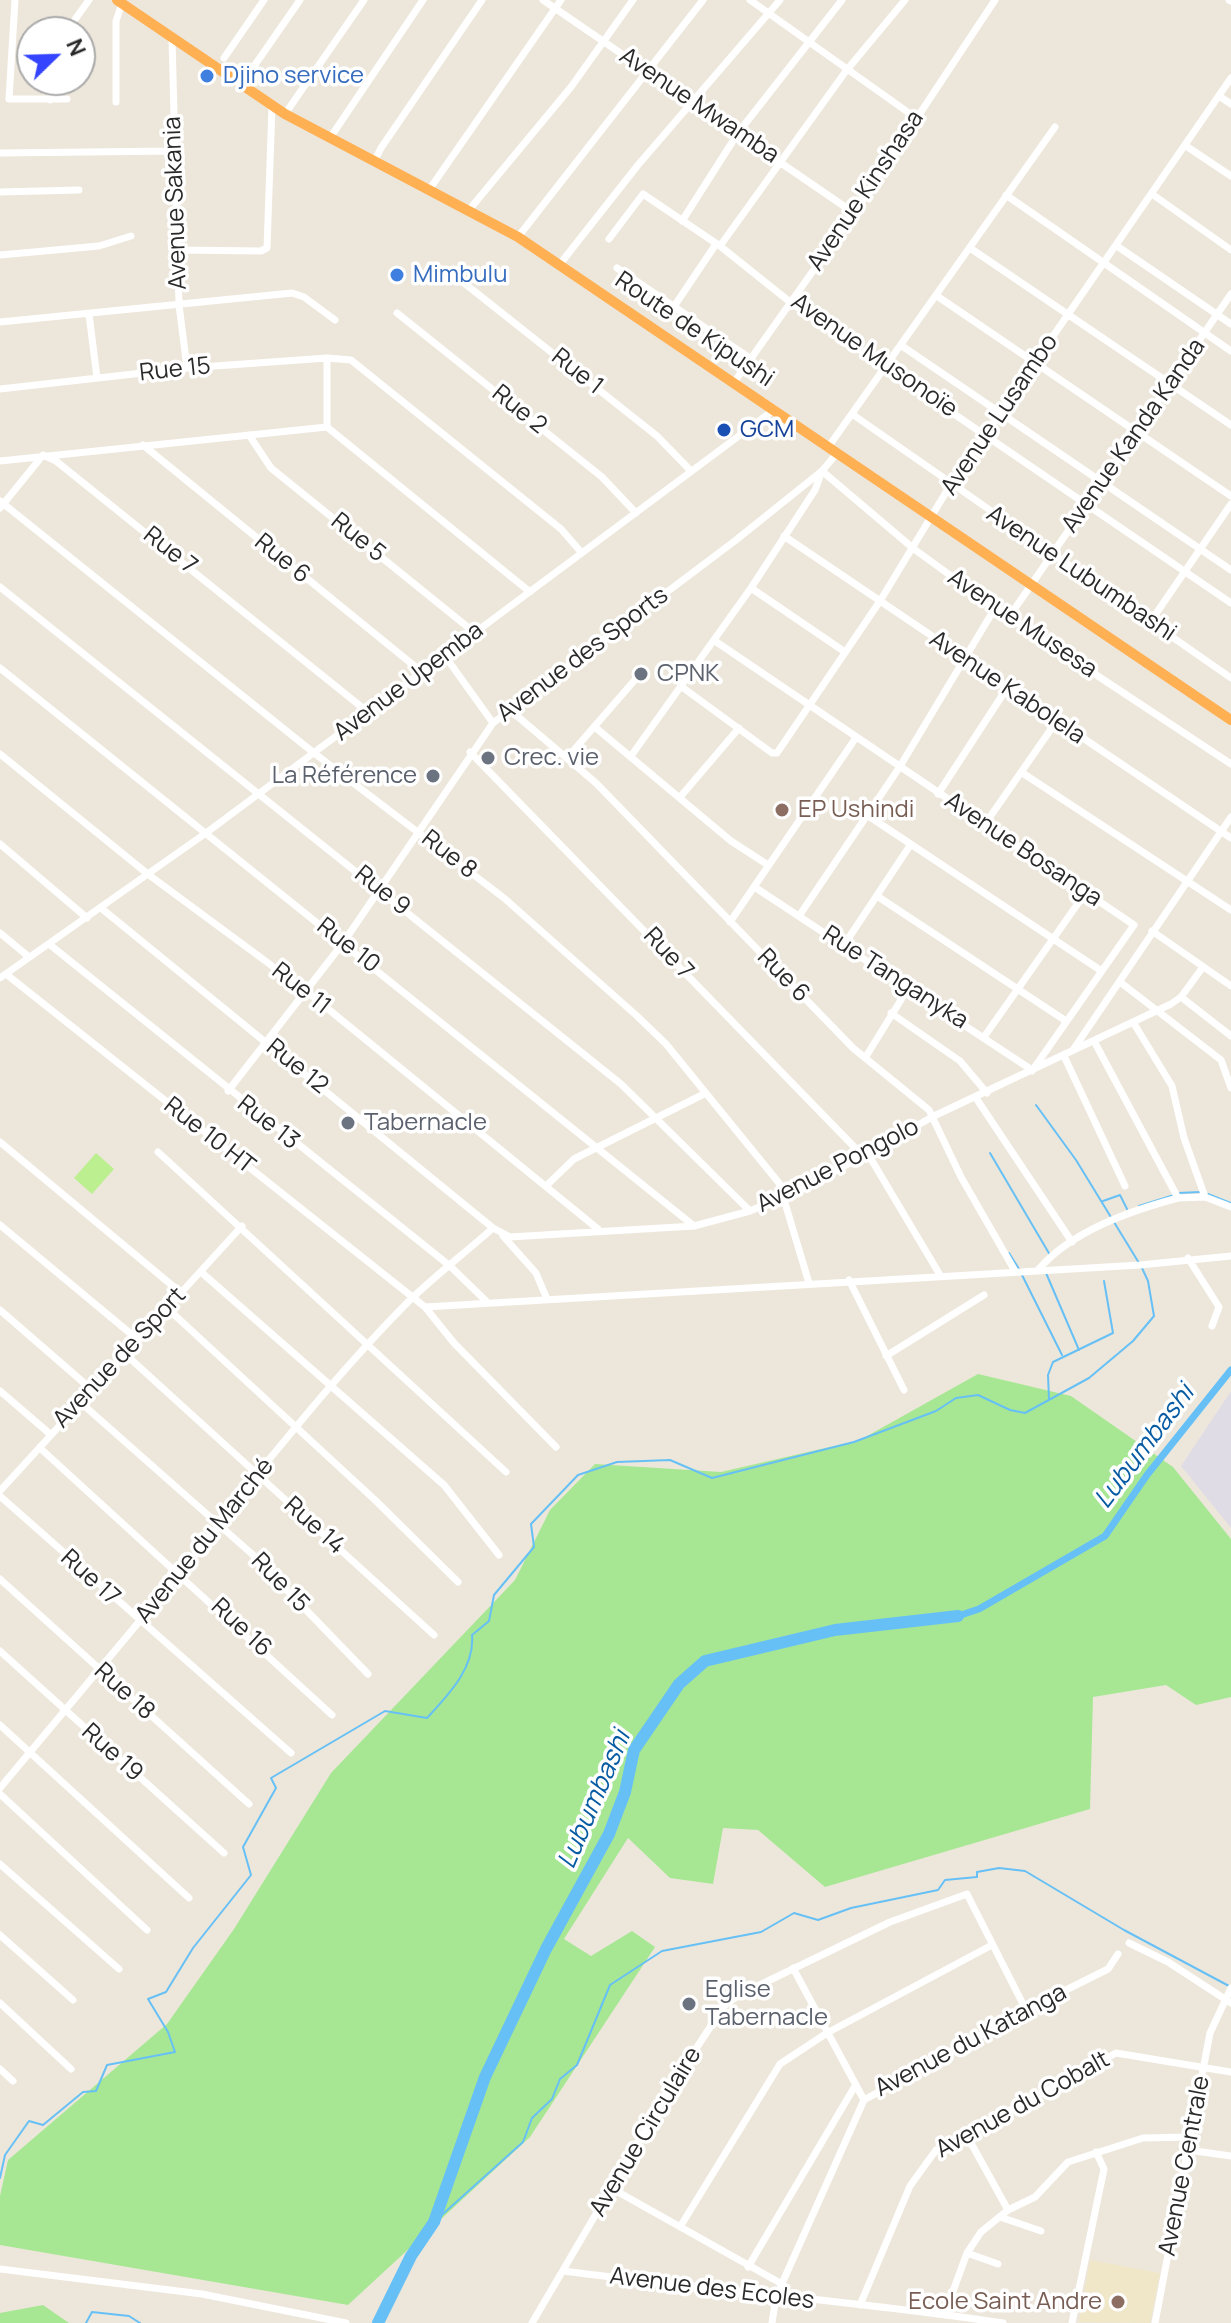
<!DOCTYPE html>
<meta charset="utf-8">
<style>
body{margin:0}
#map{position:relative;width:1231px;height:2323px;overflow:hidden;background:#ede7db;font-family:Manrope,sans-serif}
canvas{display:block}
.north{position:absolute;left:16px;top:16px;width:80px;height:80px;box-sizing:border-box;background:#fff;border:2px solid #aaa;border-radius:50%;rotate:67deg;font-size:22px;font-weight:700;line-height:32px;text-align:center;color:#2a2a2a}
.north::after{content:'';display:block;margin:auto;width:28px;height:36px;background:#3545ff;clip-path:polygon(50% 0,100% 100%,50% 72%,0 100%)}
</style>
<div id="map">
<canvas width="1231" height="2323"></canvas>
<div class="north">N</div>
</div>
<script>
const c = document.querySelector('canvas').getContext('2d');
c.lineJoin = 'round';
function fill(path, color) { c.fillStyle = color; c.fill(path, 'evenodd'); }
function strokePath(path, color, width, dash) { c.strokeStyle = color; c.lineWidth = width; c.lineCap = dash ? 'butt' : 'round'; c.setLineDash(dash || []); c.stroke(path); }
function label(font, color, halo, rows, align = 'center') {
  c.font = font + ' Manrope,sans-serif'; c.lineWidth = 7; c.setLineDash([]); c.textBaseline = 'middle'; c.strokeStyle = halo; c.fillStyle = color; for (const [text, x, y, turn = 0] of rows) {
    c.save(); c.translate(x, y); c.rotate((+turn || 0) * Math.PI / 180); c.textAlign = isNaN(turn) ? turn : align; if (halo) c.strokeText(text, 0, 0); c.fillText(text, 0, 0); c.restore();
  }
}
fill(new Path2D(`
 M1231,1391v137l-50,-62z`), '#dfdce5');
fill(new Path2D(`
 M1090,2260l70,13 -10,50 -71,-1z`), '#f0e7c9');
fill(new Path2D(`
 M978,1374l93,22 102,71 58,72v158l-35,8 -30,-20 -73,12 -3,112 -265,78 -67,-57 -35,-2 -10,56 -43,-6 -42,-40 -64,101 27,17 41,-25 23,16 -125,190 -182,168 -348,-60v-49l8,-36 159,-136 67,-95 97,-156 184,-193 35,-70 45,-46 126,8 139,-32z
 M43,2305l26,18h-69v-10z`), '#a7e794');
fill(new Path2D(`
 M96,1153l18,16 -22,25 -18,-16z`), '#bcef8f');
strokePath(new Path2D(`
 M1036,1105l40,55 63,103
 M990,1153l60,102
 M1178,1193l22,-1
 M1208,1194l23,9
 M1103,1201l17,-6 7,14
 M1139,1206l35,-11
 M1009,1253l10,16
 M1046,1273l33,77
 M1022,1275l40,80
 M1049,1399l-1,-24 5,-13 60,-29 -9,-52
 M0,2178l5,-23 24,-34 14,4 40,-33 13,-1 11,-26 68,-13 -7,-20 -20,-33 18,-7 27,-44 58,-73 -8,-28 33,-59 -5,-10 114,-67 42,7c21,-23 48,-50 45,-83l17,-14 5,-26 40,-48 -3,-23 47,-49 39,-13 53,-2 42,18 142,-36 82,-31 20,-13 22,-3 32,15 15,3 64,-35 44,-37 21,-25 -6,-35 -6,-13
 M434,2222l89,-80 9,-24 20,-19 8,-20 17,-14 33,-80 52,-34 99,-19 33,-19 24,7 33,-12 87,-18 7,-10 32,-3v-5l22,-4 26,3 99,59 105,56
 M86,2323l6,-11 37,4 11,7`), '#67c0f5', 2);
strokePath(new Path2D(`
 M958,1616l21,-7 126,-73 42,-61 84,-105`), '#67c0f5', 7);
strokePath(new Path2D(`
 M378,2323l33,-67 23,-34 51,-145 61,-128 63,-115 16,-42 9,-42 45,-66 26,-23 130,-31 123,-14`), '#67c0f5', 12);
strokePath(new Path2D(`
 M15,0l-6,99h58
 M543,0l311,213
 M750,0l166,118
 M1229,0l2,1
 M66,32l23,-32
 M172,38l7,267 8,63
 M224,58l40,-58
 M241,85l59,-85
 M1219,96l12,8
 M50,100l3,-20
 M116,102v-81l6,-18
 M285,114l79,-114
 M330,138l93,-138
 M1186,146l45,30
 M0,153l174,-2
 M374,162l7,-14 101,-148
 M429,190l132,-190
 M0,192l79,-2
 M1152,194l79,56
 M1006,195l225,156
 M469,210l102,-123 62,-87
 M682,221l56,-88 104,-133
 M518,237l185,-237
 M609,239l34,-45 77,52 70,56 441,301
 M720,246l126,-175 59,-71
 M1117,246l114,78
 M970,248l261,177
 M177,250l84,1 6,-3 5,-142
 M0,255l99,-9 32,-10
 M560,264l78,-99 142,-165
 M617,268l134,91
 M459,279l198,157 34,35
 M937,296l294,200
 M675,305l41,-61
 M397,313l205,164 34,36
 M89,314l8,64
 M0,322l292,-29 12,4 31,23
 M902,346l329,224
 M735,381l119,-168 141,-213
 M0,389l187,-21 140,-10 24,2 210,169 20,23
 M852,414l379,264
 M327,427l203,165
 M327,427v-69
 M249,435l22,33 204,165
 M143,445l280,228
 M829,446l226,-319
 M0,461l327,-34
 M0,501l314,252 190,145 133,118 29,28 113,139 30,100
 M0,508l43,-53 13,6 313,252
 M784,536l447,302
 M0,587l621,497 129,127
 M751,588l94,64
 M1009,617l222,-323
 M1151,621l80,-117
 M715,641l419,284 -102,146
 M445,656l48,67
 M0,668l694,558
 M682,687l90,66h5l103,-152 71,-117 280,-406
 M510,710l86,73 257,265 76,62 32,67 54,94
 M596,728l135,113 37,24
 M470,752l394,405
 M0,754l149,121 157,116 292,238
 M631,756l120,-168 64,-98 7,-19 92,78 81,59 236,156
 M567,758l73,-84
 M1021,772l210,138
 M938,794l69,-106
 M681,796l58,-68
 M867,815l233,155
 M985,824l71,-102
 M0,844l87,74
 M756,888l276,182
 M877,896l189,125
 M101,908l392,320 17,9 184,-11 56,-15 57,-24 127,-71 237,-112 10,-7 22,-30
 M799,916l100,-148 96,-160
 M730,922l125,-183
 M1152,931l79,55
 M0,933l29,24
 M49,944l401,322 36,35
 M844,945l67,-101
 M6,974l419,333 715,-42 91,-9
 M0,978l206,-145 569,-424
 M1120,982l101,78 10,28
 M1181,997l50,39
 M891,1013l69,48 27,32
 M1133,1022l39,64 12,52 21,59 26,10
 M984,1037l102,-145
 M1094,1041l84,157 27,-1
 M1073,1050l158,-233
 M1064,1056l61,130
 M865,1058l44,-71
 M228,1091l115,-148 150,-220 243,-183 86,-69 16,-19
 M976,1098l96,144
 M0,1142l180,150
 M158,1152l348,320
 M868,1154l72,121
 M546,1186l28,-27 130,-65
 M0,1225l137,114
 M503,1236l33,37 11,26
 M1188,1258l31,49 -7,19
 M1038,1270c33,-39 92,-59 140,-72
 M201,1272l243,213 55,70
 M849,1280l55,110
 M425,1307l29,36 102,104
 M167,1308l208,192 83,82
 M0,1310l91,79
 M124,1353l310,282
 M886,1356l98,-61
 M0,1391l50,43
 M80,1402l172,152 116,120
 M40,1448l292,267
 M0,1491l242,-265
 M0,1496l291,257
 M0,1579l249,225
 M0,1651l224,202
 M0,1725l189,173
 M0,1788l220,-263 2,-8c60,-73 121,-150 188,-217 26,-25 56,-48 83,-72
 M0,1794l147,136
 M0,1864l119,105
 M0,1935l73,65
 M1129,1943l39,19 63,41
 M793,1968l71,132
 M0,2003l71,66
 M0,2069l13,12
 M966,2134l42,76
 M1188,2150l43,6
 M611,2188l171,96
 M1000,2217l41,14
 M680,2227l100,-163 47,-31 165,-88
 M967,2253l31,11
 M748,2267l107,-181
 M0,2269l202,25 144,29
 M563,2271c146,19 294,30 440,52
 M860,2305l50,-119 26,-36 180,-97 115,19
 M945,2313l22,-60 14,-21 27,-22 27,-13 33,-35 75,-24 47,-1
 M532,2323l135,-230 57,-87 15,-11 151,-73 77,-28 59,116
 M772,2323l4,-26 88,-197 162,-90 82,-41 10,-15
 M1072,2323l32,-154 -8,-17
 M1155,2323l55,-290 21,-45`), '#fff', 7);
strokePath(new Path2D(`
 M117,0l168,114 233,123 713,483`), '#ffb053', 10);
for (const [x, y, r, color] of [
 [207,76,8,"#3f7fe0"],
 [397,275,8,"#3f7fe0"],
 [724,430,8,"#1a4fb4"],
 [641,674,8,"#6b7280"],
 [488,758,8,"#6b7280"],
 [433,776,8,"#6b7280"],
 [782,810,8,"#8d6e63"],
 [348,1123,8,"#6b7280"],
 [689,2004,8,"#6b7280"],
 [1118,2302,8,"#8d6e63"]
]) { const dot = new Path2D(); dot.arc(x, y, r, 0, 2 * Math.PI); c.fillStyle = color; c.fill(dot); strokePath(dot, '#fff', 3); }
label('24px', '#366cbe', '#fff', [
 ["Djino service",223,76],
 ["Mimbulu",413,275]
], 'left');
label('24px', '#2a2a2a', '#fff', [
 ["Avenue Mwamba",699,106,34],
 ["Avenue Kinshasa",866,191,-56],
 ["Avenue Sakania",176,203,-92],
 ["Route de Kipushi",694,330,34],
 ["Avenue Musonoïe",874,356,35],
 ["Rue 15",175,370,-6],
 ["Rue 1",577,372,38],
 ["Rue 2",519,410,39],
 ["Avenue Lusambo",1000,415,-56],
 ["Avenue Kanda Kanda",1134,436,-55],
 ["Rue 5",358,538,39],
 ["Rue 7",170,551,38],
 ["Rue 6",282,559,39],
 ["Avenue Lubumbashi",1081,574,34],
 ["Avenue Musesa",1022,624,34],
 ["Avenue des Sports",583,655,-37],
 ["Avenue Upemba",409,682,-37],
 ["Avenue Kabolela",1007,688,34],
 ["Avenue Bosanga",1023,850,34],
 ["Rue 8",449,855,38],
 ["Rue 9",382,891,39],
 ["Rue 10",348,946,38],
 ["Rue 7",668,954,47],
 ["Rue 6",783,976,46],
 ["Rue Tanganyka",895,978,33],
 ["Rue 11",301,989,38],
 ["Rue 12",297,1067,39],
 ["Rue 13",268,1123,38],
 ["Rue 10 HT",209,1136,38],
 ["Avenue Pongolo",838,1166,-27],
 ["Avenue de Sport",120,1358,-47],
 ["Rue 14",314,1526,42],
 ["Avenue du Marché",205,1541,-51],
 ["Rue 17",90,1578,42],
 ["Rue 15",280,1583,46],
 ["Rue 16",241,1628,43],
 ["Rue 18",124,1692,42],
 ["Rue 19",112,1753,42],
 ["Avenue du Katanga",971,2041,-28],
 ["Avenue du Cobalt",1023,2105,-29],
 ["Avenue Circulaire",646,2132,-59],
 ["Avenue Centrale",1185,2166,-79],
 ["Avenue des Ecoles",712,2289,7]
]);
label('24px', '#164399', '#fff', [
 ["GCM",740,430]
], 'left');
label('24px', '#5b616d', '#fff', [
 ["CPNK",657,674],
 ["Crec. vie",504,758],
 ["La Référence",417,776,"right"],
 ["Tabernacle",364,1123],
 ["Eglise",705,1990],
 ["Tabernacle",705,2018]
], 'left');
label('24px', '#785e54', '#fff', [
 ["EP Ushindi",798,810],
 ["Ecole Saint Andre",1102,2302,"right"]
], 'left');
label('italic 26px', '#065ba2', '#fff', [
 ["Lubumbashi",1145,1447,-53],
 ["Lubumbashi",595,1800,-67]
]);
</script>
